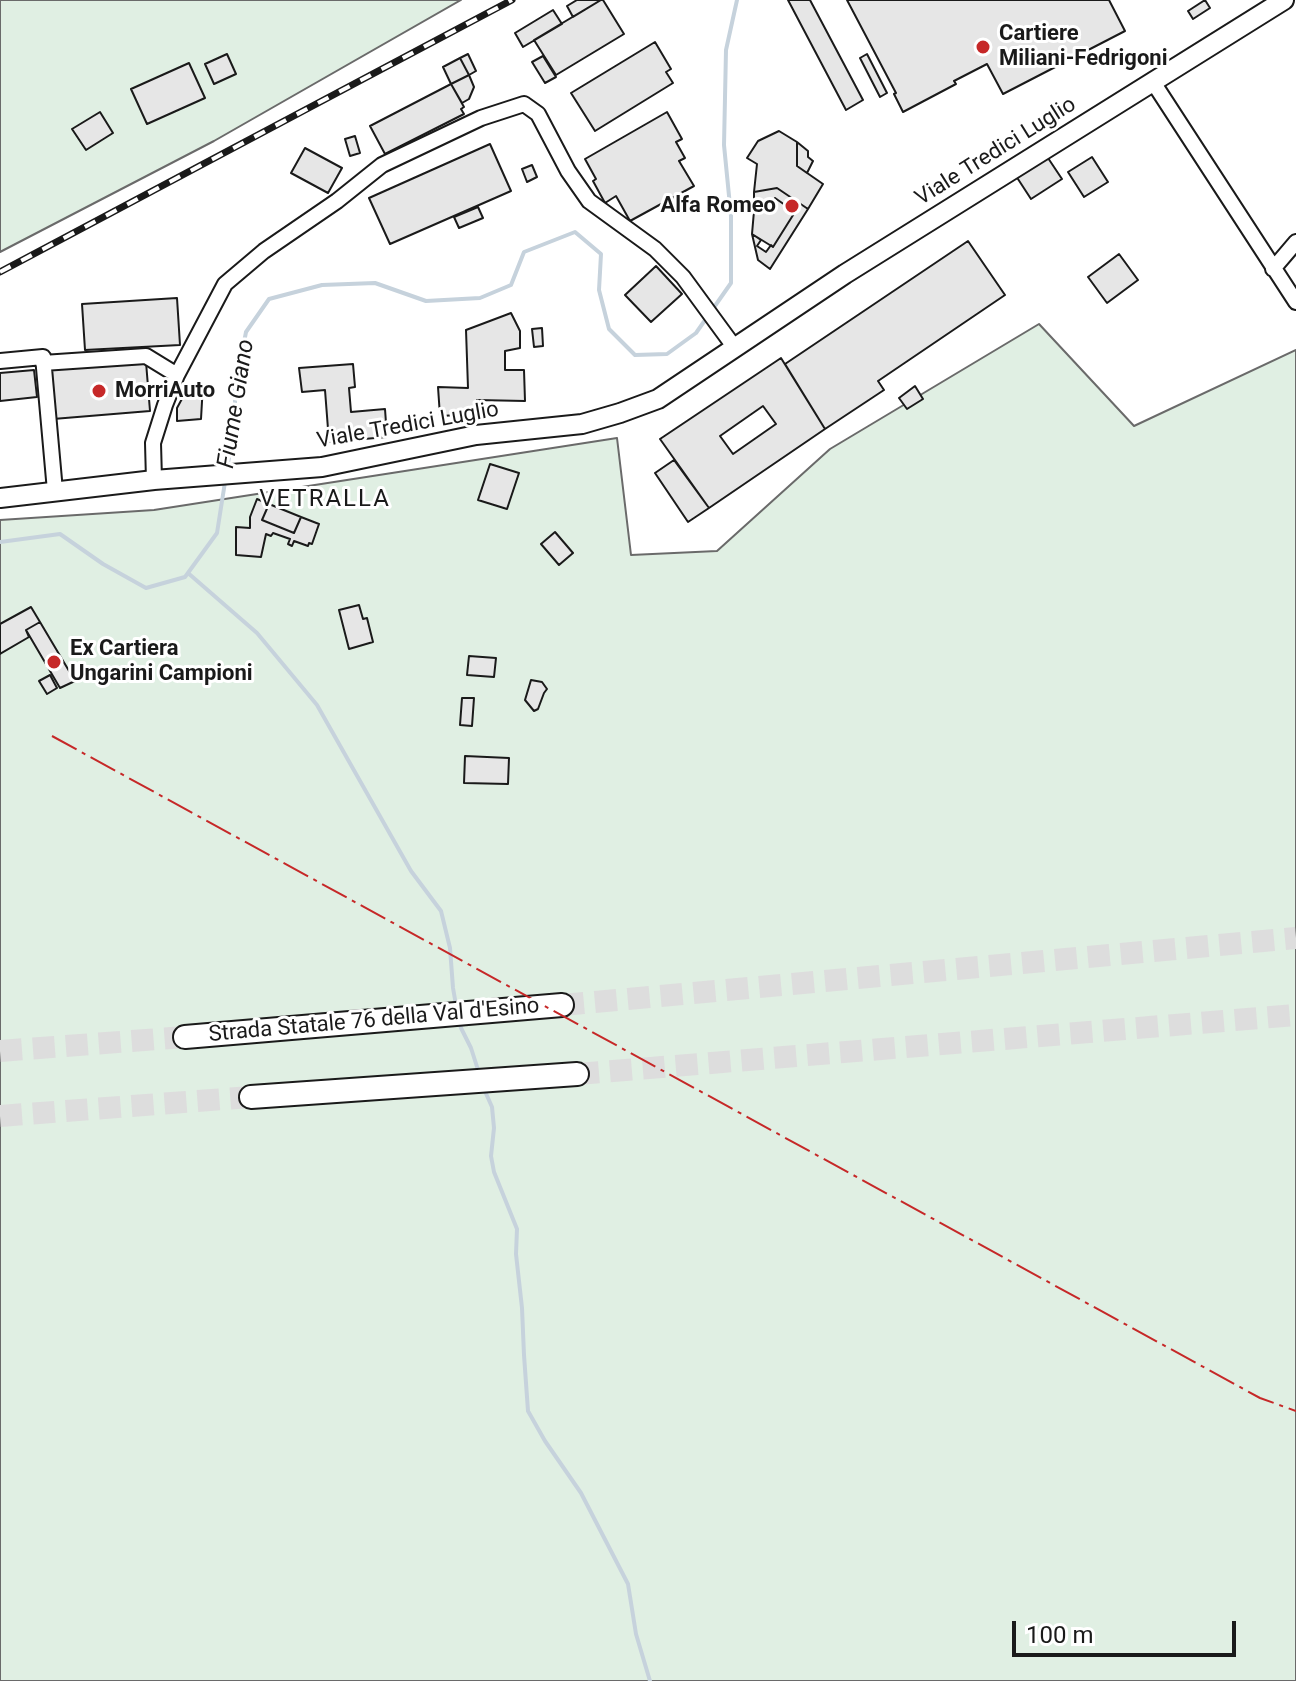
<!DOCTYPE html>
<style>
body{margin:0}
#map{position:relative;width:1296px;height:1681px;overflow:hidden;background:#fff;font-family:Roboto,sans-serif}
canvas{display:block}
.scale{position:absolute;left:1012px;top:1621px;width:224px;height:36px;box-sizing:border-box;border:4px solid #1a1a1a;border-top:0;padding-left:10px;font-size:24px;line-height:28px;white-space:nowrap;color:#1a1a1a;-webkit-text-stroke:6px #fff;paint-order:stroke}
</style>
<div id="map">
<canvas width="1296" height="1681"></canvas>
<div class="scale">100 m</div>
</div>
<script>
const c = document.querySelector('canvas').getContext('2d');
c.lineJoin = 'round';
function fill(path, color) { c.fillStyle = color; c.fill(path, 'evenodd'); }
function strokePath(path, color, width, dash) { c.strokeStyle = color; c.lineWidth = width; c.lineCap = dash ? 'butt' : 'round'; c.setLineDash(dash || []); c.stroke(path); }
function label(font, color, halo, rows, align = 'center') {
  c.font = font + ' Roboto,sans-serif'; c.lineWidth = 6; c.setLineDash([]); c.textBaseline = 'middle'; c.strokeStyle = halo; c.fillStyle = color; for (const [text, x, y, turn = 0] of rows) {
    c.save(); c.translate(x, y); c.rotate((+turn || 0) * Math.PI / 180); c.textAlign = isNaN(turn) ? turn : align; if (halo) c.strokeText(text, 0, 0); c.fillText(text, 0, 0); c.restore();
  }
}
const green = new Path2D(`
 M0,0h461l-247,141 -214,111z
 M1039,324l95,102 162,-76v1331h-1296v-1161l154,-10 463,-72 14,117 86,-4 113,-102z`);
fill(green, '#e0efe3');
strokePath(green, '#6a6a6a', 2);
strokePath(new Path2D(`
 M227,469l8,-47v-33l11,-57 23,-33 53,-14 53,-2 51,18 54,-3 31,-13 13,-33 51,-20 26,22 -2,36 10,39 26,26 32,-1 29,-21 35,-50v-67l-7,-71 2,-95 11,-50
 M0,542l60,-8 43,30 43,24 39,-11 32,-44 8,-51
 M188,573l69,60 60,72 94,166 30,40 9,37 3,40 3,17
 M459,1021l2,7 10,20 8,25
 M484,1089l8,18 2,21 -3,28 3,16 23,57 -1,25 6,54 2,47 4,56 17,30 36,52 47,91 8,50 14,47`), '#c6d2dc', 4);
const building = new Path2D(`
 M577,0h24l-28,17 -6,-11z
 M601,0h2l21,34 -68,41 -22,-35z
 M788,0h22l53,100 -17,10z
 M847,0h262l16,31 -122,63 -16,-30 -33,17 2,3 -53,28 -9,-18 2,-1z
 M1205,0l5,8 -17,11 -5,-8z
 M553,10l9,14 -39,23 -8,-14z
 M655,42l16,27 -5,3 7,11 -78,48 -24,-38z
 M227,54l9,20 -22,10 -9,-20z
 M468,54l8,17 -7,4 -9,-17z
 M867,54l20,39 -7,4 -20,-39z
 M543,56l13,21 -11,6 -13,-21z
 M460,58l9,17 -18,9 -8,-17z
 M189,63l16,35 -58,26 -16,-35z
 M469,75l5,12 -5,12 -7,4 -11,-19z
 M451,84l13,23 -3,2 3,5 -79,40 -15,-28z
 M100,112l13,21 -27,17 -14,-21z
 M667,112l15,27 -6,3 9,16 -6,3 15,25 -64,35 -14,-25 -11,7 -12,-22 3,-2 -11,-20z
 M779,131l18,11v24l26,18 -15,25 -31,-21 -23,4 3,-28 -10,-6 11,-17z
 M355,136l5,17 -10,3 -5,-17z
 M797,142l11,9v6l5,4 -6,12 -10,-7z
 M490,144l21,47 -121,53 -21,-46z
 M305,148l37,20 -14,25 -37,-20z
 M1046,155l16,24 -31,20 -15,-23z
 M1092,157l16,25 -24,15 -16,-25z
 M532,165l5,12 -10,5 -5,-13z
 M777,188l31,21 -38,60 -12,-9 -6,-26 9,6 -4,6 9,6 5,-7 2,2 22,-35 -20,-14 -7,11 -9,-6 -5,8v-19z
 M775,198l20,14 -22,35 -21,-13 2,-23 5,-8 9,6z
 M478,207l5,11 -24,10 -5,-11z
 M968,241l37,54 -127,86 6,9 -59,39 -40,-65z
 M1119,254l19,26 -31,23 -19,-26z
 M656,266l26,28 -31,28 -26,-27z
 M177,298l3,47 -95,5 -3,-46z
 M511,313l9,18v17l-15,3v19h19l1,31 -48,-1v14l-37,2 -2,-29 30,1 -2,-58z
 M542,328l1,18 -9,1 -2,-18z
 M781,358l44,71 -116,79 -49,-69zM763,406l13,18 -43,30 -13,-18z
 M146,362l4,49 -97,8 -4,-49z
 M353,364l2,23 -6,1 2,24 34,-3 2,28 -58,5 -4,-52 -23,2 -3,-24z
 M34,370l3,27 -37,4v-28z
 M190,384h13l-2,35 -24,2v-13z
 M915,386l8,13 -16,10 -8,-11z
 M674,460l35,48 -21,14 -33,-49z
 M490,464l29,9 -12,36 -29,-9z
 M257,499l12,5 -7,16 32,13 7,-16 18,7 -7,20 -3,-1 -1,3 -14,-5 -2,5 -4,-2 2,-5 -17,-6 -2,3 -5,-2 -5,23 -25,-2v-28l14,1v-11z
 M269,504l32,13 -7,16 -32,-13z
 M555,532l18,21 -14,12 -18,-21z
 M359,605l4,14 4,-1 6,24 -24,7 -10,-39z
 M31,607l9,15 -14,8 3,7 -29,17v-30z
 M40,622l35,59 -15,7 -34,-58z
 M469,656l27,2 -2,19 -27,-2z
 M50,675l7,13 -10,6 -8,-13z
 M531,680l11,2 5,7 -3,4 -6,16 -4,2 -9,-11z
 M462,698h12l-2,28 -12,-1z
 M465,756l44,2 -1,26 -44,-1z`);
fill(building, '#e6e6e6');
strokePath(building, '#1a1a1a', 2);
strokePath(new Path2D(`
 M562,1005l734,-67
 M0,1051l185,-14
 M577,1074l719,-59
 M0,1116l251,-19`), '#ddd', 22, [22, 11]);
const minor = new Path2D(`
 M1153,82l143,220
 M1273,269l23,-27
 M0,361l43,-4 12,134
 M43,363l103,-7 31,19
 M154,480l-1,-37 12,-38 12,-30 48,-91 39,-33 73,-50 45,-36 99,-47 43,-14 14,10 30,57 21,30 66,48 28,28 52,71`);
const secondary = new Path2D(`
 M0,498l154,-18 168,-13 154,-32 106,-11 38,-11 38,-14 187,-125 439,-274`);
const trunk = new Path2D(`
 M185,1037l377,-32
 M251,1097l326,-23`);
strokePath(minor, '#1a1a1a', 18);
strokePath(secondary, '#1a1a1a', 22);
strokePath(trunk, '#1a1a1a', 26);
strokePath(minor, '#fff', 14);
strokePath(secondary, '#fff', 18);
strokePath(trunk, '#fff', 22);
const rail = new Path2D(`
 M0,272l512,-272`);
strokePath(rail, '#1a1a1a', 7);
strokePath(rail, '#fff', 4, [12]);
strokePath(new Path2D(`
 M52,736l1208,662 36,13`), '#c62828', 2, [28, 6, 4, 6]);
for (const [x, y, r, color] of [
 [983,47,8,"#c62828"],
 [792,206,8,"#c62828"],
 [99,391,8,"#c62828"],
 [54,662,8,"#c62828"]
]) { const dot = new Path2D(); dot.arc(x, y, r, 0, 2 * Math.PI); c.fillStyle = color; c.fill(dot); strokePath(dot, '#fff', 3); }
label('bold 22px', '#1a1a1a', '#fff', [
 ["Cartiere",999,34],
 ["Miliani-Fedrigoni",999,59],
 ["Alfa Romeo",776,206,"right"],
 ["MorriAuto",115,391],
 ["Ex Cartiera",70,649],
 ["Ungarini Campioni",70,674]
], 'left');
label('22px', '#1a1a1a', '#fff', [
 ["Viale Tredici Luglio",996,152,-32],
 ["Viale Tredici Luglio",408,426,-10],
 ["Strada Statale 76 della Val d'Esino",374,1021,-5]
]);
label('italic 24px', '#1a1a1a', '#fff', [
 ["Fiume Giano",237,404,-81]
]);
c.letterSpacing = '2px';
label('24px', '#1a1a1a', '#fff', [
 ["VETRALLA",325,500]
]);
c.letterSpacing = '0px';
</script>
